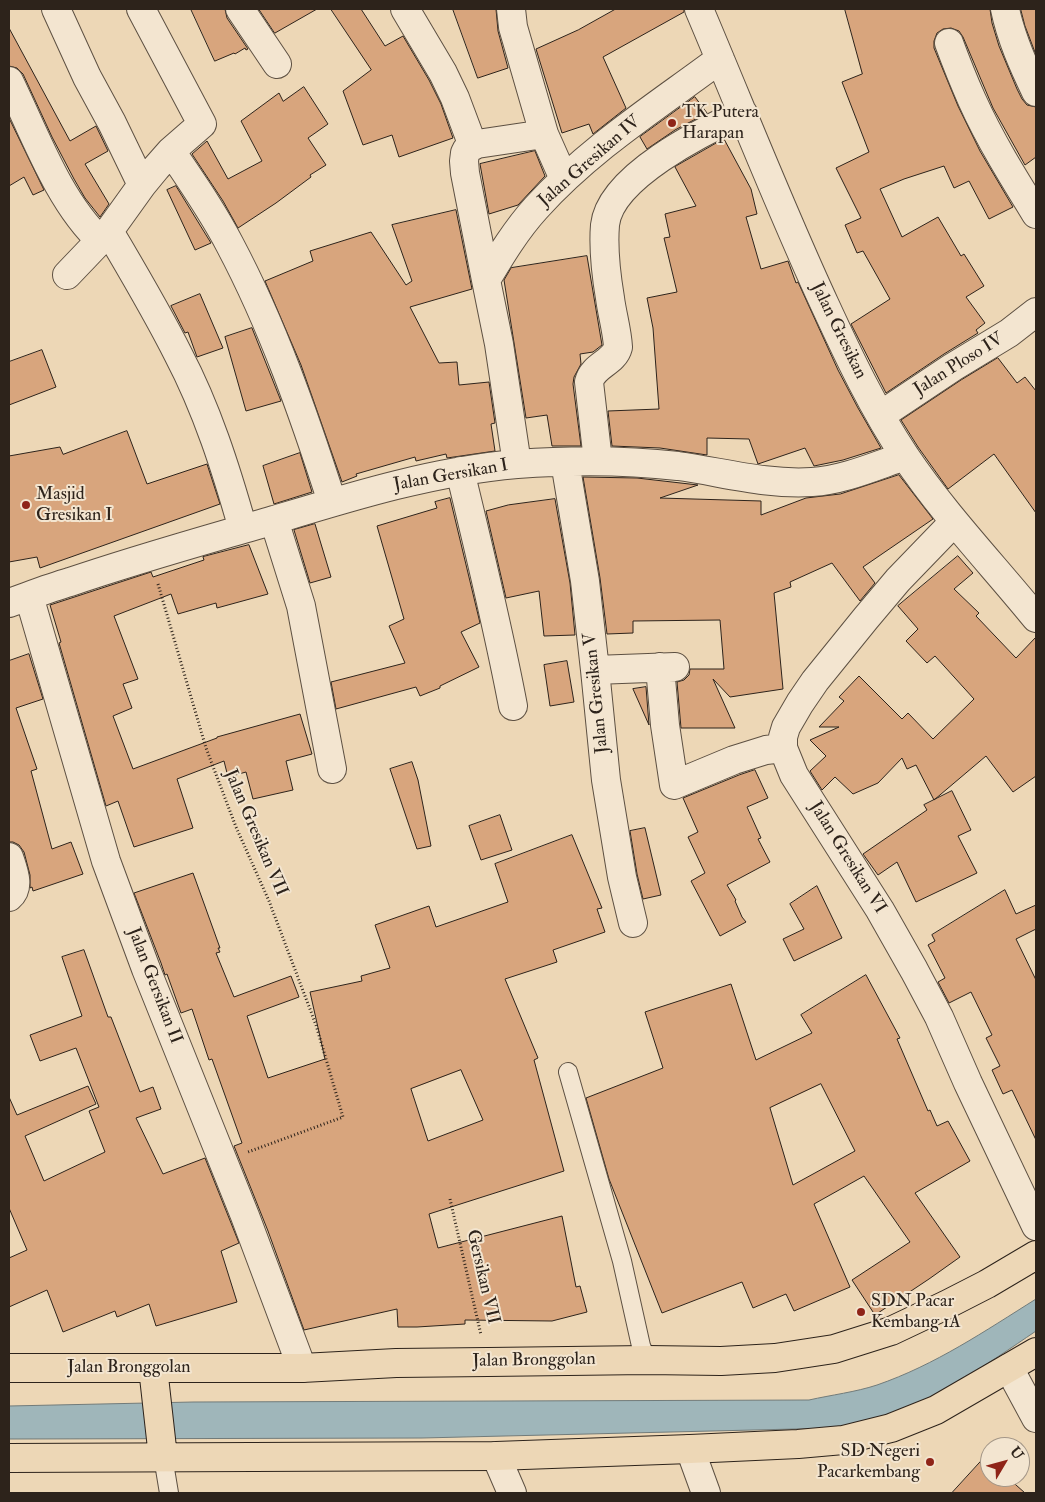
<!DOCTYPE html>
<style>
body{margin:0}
#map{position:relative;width:1045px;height:1502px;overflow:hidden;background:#edd7b6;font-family:"IM FELL Double Pica",serif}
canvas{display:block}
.frame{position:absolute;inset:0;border:10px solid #2d231b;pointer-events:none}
.north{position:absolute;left:980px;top:1437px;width:50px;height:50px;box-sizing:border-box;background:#f3e5d0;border:1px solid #a49788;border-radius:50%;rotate:53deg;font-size:14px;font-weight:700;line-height:20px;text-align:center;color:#2d231b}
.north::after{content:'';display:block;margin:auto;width:18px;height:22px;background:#8f2418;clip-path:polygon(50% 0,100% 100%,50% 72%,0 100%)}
</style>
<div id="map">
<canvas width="1045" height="1502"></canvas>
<div class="frame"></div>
<div class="north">U</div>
</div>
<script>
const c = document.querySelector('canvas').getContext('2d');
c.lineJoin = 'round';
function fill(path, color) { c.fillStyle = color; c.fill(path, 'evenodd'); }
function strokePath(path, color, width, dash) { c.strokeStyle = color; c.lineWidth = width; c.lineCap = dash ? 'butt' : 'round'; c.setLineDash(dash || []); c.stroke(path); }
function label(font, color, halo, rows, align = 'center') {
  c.font = font + ' "IM FELL Double Pica",serif'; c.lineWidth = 4; c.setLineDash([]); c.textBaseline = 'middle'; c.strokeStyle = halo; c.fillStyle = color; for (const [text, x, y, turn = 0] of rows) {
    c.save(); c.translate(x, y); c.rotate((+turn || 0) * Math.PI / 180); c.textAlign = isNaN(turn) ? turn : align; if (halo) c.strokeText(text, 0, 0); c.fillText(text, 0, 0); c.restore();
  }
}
const water = new Path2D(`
 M1036,1299v32c-50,34 -100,69 -159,88 -13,4 -28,6 -41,9l-414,10 -413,1v-33l184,-4 616,-2c22,-5 47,-8 68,-15 58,-20 108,-54 159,-86z`);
fill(water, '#9fb6ba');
strokePath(water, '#717b7a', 1);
const building = new Path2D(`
 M191,9h34l2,9 21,31 -2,1 -1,-2 -10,6 -1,-1 -19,8z
 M259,9h58l-42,24z
 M331,9h30l24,37 18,-10 26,44 12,24 12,34 -54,19 -7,-22 -29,10 -20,-54 28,-21z
 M453,9h43l2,22 10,37 -30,10z
 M616,9h68v3l-81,45 23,51 -33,26 -4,-10 -27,9 -26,-84 42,-19z
 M845,9h145l2,14 7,23 18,43 5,10 5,6 9,2v50l-11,8 -32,-57 -30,-71 -4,-6 -8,-3 -8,1 -6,4 -3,8v7l24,58 22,45 33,56 -24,12 -20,-38 -15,7 -10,-22 -40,13 -24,10 22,48 36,-20 23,39 3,-2 20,32 -18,11 19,26 -9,7 2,3 -34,21 -58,39 -35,-69 39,-25 -27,-48 -6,2 -12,-28 16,-7 -25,-50 33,-16 -27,-70 20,-8z
 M1021,9h15v46l-11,-29z
 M9,28l61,113 26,-15 12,25 -23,13 24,40 -9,13 -15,-19 -11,-19 -22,-42 -29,-63 -6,-6 -8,-2z
 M304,87l24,37 -20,14 18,27 -16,10 1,2 -35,26 -38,25 -15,-27 -31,-47 15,-13 21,38 34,-18 -21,-40 38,-28 4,8z
 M695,97l12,16 -32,17 -28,19 -7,-12z
 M9,118l35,72 -11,5 -9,-18 -15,9z
 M724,139l27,50 6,25 -11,3 15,52 27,-8 8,22 2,-1 40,88 20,38 23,40 -38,12 -29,6 -9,-18 -47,16 -9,-25 -42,-1v17l-47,-7 -48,-2 -4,-35 51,-2 -6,-81 -6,-30 30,-6 -13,-54 6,-1 -5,-23 31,-8 -21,-39z
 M535,151l10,25 -27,29 -29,9 -9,-50z
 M176,186l35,57 -16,7 -28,-60z
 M456,210l16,79 -62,18 29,56 18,-1 2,23 30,-3 6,41 -4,1 4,27 -48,7 -1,-4 -30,7 -1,-4 -59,17 1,2 -15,6 -41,-117 -36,-84 48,-20 -3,-10 61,-19 35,53 6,-4 -20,-56z
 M587,256l15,89 -9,7 -13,2 1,10 -7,13 -1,7 8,62h-29l-5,-31 -21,3 -22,-138 7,-12z
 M200,294l23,54 -26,9 -9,-25 -3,1 -14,-27z
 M252,328l29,73 -35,10 -21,-74z
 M42,350l14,37 -47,18v-43z
 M998,358l19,25 8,-6 11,14v122l-42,-59 -46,35 -30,-42 -17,-27 60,-40z
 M127,431l20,53 60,-20 13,40 -180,64 -3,-11 -28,5v-106l51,-9 3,7z
 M300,453l12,39 -38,12 -11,-38z
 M899,475l34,44 -70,48 12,16 -15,18 -28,-38 -42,19 1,5 -17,6 9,96 -53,8 -17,-18 22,49h-54l-4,-46 7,-2 5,-5 1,-6h34l-4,-49 -87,1v12l-26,1 -7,-56 -17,-101 54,1 61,7 -38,13 101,3v14l45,-17 34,-4z
 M450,498l30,125 -19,9 18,35 -39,19v2l-20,8 -4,-9 -80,22 -5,-27 74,-19 -16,-37 15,-7 -27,-93 60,-18 -2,-6z
 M555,499l15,84 5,52 -31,1 -5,-45 -33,7 -20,-87 22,-6z
 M315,524l16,53 -21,6 -16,-53z
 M249,545l19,49 -51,14 -1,-5 -38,11 -7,-20 -57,22 24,63 -15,5 9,24 -19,8 20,53 84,-31v-1l83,-23 12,40 -26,7 7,29 -40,9 -7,-27 -18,5 -4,-16 -47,18 16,49 -59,19 -16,-46 -12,5 -47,-163 2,-1 -11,-37 101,-33 2,5 51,-17 -1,-3z
 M958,556l15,17 -19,16 25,24 -3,3 40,42 20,-21v139l-23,16 -27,-36 -52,44 -18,-35 -9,4 -5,-11 -24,25 -25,11 -18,-17 -13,13 -12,-19 16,-15 -16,-16 29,-13h-20l25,-26 -5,-4 20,-21 43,43 6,-6 25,26 41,-40 -39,-43 -8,7 -21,-22 12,-12 -20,-23z
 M29,654l14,45 -27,9 21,61 -6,2 21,78 19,-7 12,32 -50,17 -1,-4 -2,1v-13l-6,-23 -5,-7 -6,-3h-4v-181z
 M567,661l7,41 -24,4 -6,-41z
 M646,687l3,38 -16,-36z
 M412,762l6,18 13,66 -14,3 -27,-80z
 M755,770l13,28 -21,9 14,31 -3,1 12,23 -43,23 9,15 -1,1 7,16 4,5 -26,14 -29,-55 14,-8 -17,-36 10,-5 -15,-34 56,-23z
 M952,791l19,39 -13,6 19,37 -61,29 -19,-40 -19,13 -15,-21 64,-44 -3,-5z
 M500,815l12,35 -31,10 -12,-34z
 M645,828l16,67 -18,4 -6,-25 -7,-43z
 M572,835l30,73 -5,1 8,23 -52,18 4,12 -52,17 33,79 -4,2 30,111 -135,43 9,34 124,-32 14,71 4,-1 7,26 -35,9 -87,-1v4l-48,3h-19l-1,-18 -93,21 -36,-99 -34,-85 8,-3 -30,-84 -3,1 -17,-51 -11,4 -14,-39 -2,1 -4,-12 -27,-70 59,-20 27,75h-2l2,4 -4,1 18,44 57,-21 8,21 -52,19 21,62 57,-19 -15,-67 52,-11 -1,-5 29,-8 -15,-43 54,-19 7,21 72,-25 -13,-38zM461,1070l22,50 -55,21 -17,-52z
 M817,886l25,52 -48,23 -11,-22 21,-10 -14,-25z
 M1005,890l11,24 20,-9v24l-20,10 20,41v160l-24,-50 -9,4 -11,-24 8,-4 -14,-28 6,-3 -21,-43 -22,11 -11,-21 7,-4 -17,-33 7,-4 -3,-6z
 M84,950l24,67h3l29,75 13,-5 8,22 -25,9 27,56 42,-16 34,85 -18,8 16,51 -81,24 -7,-22 -32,13 -2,-6 -52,21 -16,-42 -38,17v-49l18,-8 -18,-42v-111l8,18 71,-29 8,18 -71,32 19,45 61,-29 -16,-41 10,-4 -23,-59 -36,13 -10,-26 52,-19 -20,-59z
 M866,975l34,63 -3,1 31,72 2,-1 7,16 11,-5 22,40 -55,32 45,64 -31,22 -54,36 -23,-35 58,-38 -46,-66 -50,28 36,83 -56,24 -8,-17 -33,14 -11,-26 -80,31 -53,-134 -23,-81 77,-30 -18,-56 86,-28 25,76 56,-27 -11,-18zM821,1084l34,67 -62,34 -23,-77z
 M985,1457l5,4v16h17l18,16h-73z`);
fill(building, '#d8a57d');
strokePath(building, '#2d231b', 1);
const lane = new Path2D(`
 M568,1072l54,189 19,85 6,14
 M163,1457l6,36`);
const street = new Path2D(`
 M56,9l31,68 25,46 30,62
 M240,9l37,55
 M405,9l38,64 12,25 18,48
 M511,9l2,18 31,107 20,45
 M699,9c42,99 81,199 126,296 24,52 48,103 80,151 39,58 87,108 131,162
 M1005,9c6,29 18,56 31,83
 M949,43c7,19 15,39 23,57 18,40 41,77 64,114
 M9,81c25,51 50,122 92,160
 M171,151c21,31 42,61 59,94 43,81 74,170 102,257
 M109,231c24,41 48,81 69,123 29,55 48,115 65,175
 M67,275l42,-44 33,-46 14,-17 15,-17 31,-27 -61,-115
 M486,280l-21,-107 -1,-12 1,-8 2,-4 10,-5 67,-10
 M881,415l72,-48 56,-34 27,-21
 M598,461l-9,-79c4,-17 25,-19 29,-35 -1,-17 -6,-33 -8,-49 -4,-24 -7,-49 -5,-73 5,-48 98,-94 138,-112
 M565,462l20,119 10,89 11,110 16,97 11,46
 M517,464l-18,-120 -13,-64c15,-25 30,-50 50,-72 53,-59 121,-102 184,-149
 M460,471c19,78 38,156 53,235
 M274,520l27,86 31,163
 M954,522l-56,58 -32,38 -51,63 -15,22 -14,24 -3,10v11l11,27 86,135 34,60 25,47 29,66 68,143
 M29,596l77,265 40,108 99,247 57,152
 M9,603c20,-7 40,-15 61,-21 67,-23 136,-42 204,-62 79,-24 160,-49 243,-56 53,-4 108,-4 161,2 44,6 89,19 134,16 32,-2 63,-16 93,-26
 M660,667l5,58 9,60 60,-25 32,-10 17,-2
 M595,670l80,-3
 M9,857c4,13 12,30 0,40
 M1009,1368l27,50
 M690,1449l16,44
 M496,1456l16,37`);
const primary = new Path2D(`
 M9,1368h293l94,-5 92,-1 159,-2 74,1 54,-3 59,-9 57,-18 55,-26 41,-21 49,-29
 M153,1368l10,89
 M9,1458l487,-2 194,-7 108,-5 45,-4 48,-12 45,-18 100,-58`);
strokePath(lane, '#5d5042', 20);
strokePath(street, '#5d5042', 30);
strokePath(primary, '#2d231b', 30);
strokePath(new Path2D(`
 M158,584l48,164 30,79 33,74 47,124 27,92 -95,35
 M450,1199l31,136`), '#2d231b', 3, [1, 2.5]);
strokePath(lane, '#f3e5d0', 18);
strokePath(street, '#f3e5d0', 28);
strokePath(primary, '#edd7b6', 28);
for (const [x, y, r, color] of [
 [672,123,5,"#8f2418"],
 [26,505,5,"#8f2418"],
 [861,1312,5,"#8f2418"],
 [930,1462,5,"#8f2418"]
]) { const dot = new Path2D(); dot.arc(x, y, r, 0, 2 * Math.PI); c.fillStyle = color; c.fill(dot); strokePath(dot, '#f3e5d0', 2); }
label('18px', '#2d231b', '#f3e5d0', [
 ["TK Putera",682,113],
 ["Harapan",682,134],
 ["Masjid",36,495],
 ["Gresikan I",36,516],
 ["SDN Pacar",871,1302],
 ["Kembang 1A",871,1323],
 ["SD Negeri",920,1452,"right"],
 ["Pacarkembang",920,1473,"right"]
], 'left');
label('18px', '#2d231b', '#f3e5d0', [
 ["Jalan Gresikan IV",590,162,-41],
 ["Jalan Gresikan",838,331,64],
 ["Jalan Ploso IV",959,365,-32],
 ["Jalan Gersikan I",451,476,-10],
 ["Jalan Gresikan V",597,693,-96],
 ["Jalan Gresikan VII",255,833,67],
 ["Jalan Gresikan VI",847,858,58],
 ["Jalan Gersikan II",154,986,69],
 ["Gersikan VII",482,1277,77],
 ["Jalan Bronggolan",534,1361,-1],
 ["Jalan Bronggolan",129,1368]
]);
</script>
